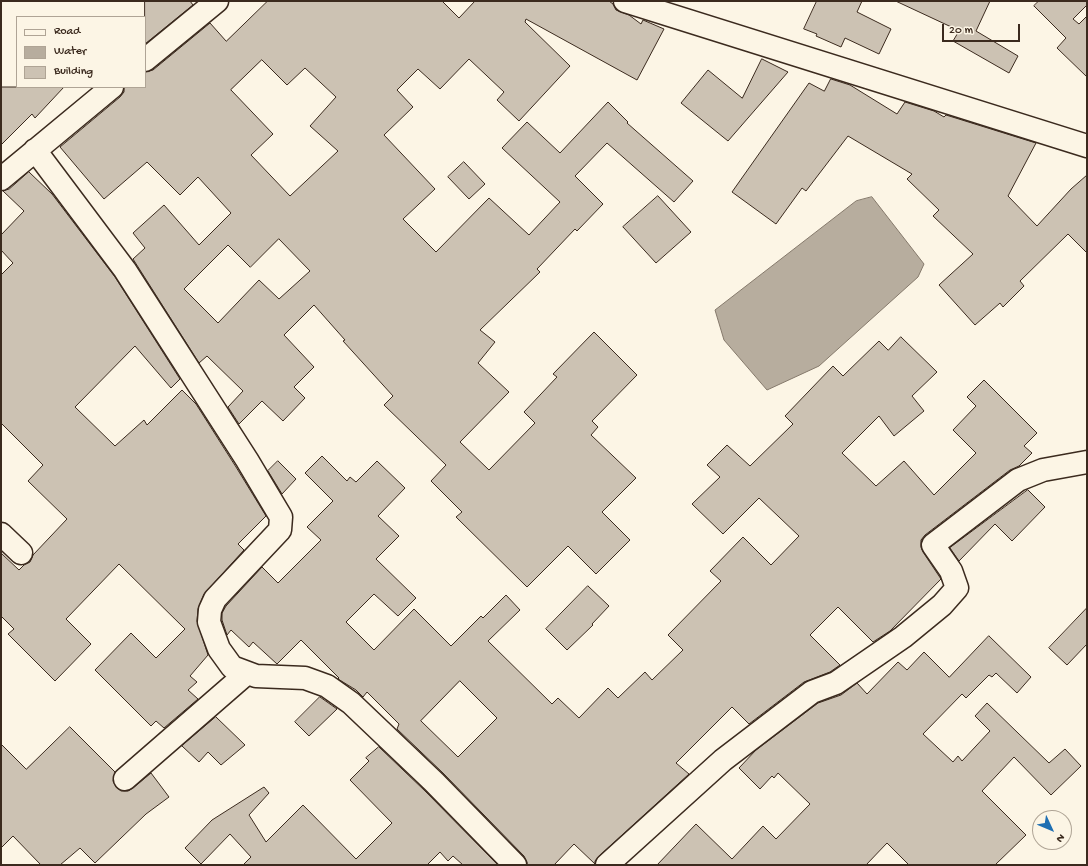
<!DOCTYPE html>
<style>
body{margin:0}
#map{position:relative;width:1088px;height:866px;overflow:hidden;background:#fcf5e5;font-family:"Gochi Hand",sans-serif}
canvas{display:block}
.frame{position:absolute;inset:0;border:2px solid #3b2a1e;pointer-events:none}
.legend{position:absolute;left:16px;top:16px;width:130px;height:72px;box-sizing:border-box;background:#fcf5e5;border:1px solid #afa495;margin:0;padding:5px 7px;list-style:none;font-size:12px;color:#3b2a1e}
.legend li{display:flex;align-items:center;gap:8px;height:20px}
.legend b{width:20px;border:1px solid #afa495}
.north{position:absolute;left:1032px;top:810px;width:40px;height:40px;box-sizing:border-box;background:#fcf5e5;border:1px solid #afa495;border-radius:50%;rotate:134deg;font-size:11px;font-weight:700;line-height:16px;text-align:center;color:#3b2a1e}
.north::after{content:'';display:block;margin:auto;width:14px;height:18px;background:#1f6fb2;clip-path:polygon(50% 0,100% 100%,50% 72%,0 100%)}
.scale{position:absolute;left:942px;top:24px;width:78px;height:18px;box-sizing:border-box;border:2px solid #3b2a1e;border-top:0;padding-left:5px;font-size:12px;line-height:14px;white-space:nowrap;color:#3b2a1e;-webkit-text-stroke:3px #fcf5e5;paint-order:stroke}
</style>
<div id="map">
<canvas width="1088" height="866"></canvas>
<div class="frame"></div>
<ul class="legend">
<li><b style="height:5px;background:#fcf5e5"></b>Road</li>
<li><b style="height:11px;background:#b7ad9e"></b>Water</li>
<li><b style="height:11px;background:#ccc2b3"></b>Building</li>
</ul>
<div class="north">N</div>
<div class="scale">20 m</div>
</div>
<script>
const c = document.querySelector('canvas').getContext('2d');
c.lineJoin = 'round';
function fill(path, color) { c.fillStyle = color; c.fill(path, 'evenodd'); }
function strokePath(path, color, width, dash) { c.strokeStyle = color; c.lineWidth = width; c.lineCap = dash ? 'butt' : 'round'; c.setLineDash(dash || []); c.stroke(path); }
const water = new Path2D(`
 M872,197l52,67 -6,13 -99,89 -52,24 -43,-50 -9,-30 141,-109z`);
fill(water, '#b7ad9e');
strokePath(water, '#85796b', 1);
const building = new Path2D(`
 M145,1h45l3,4 -48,39z
 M268,1h174l17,17 16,-17h134l4,3 3,6 13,5 12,9 2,-4 21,9 -27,51 -111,-61 -1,3 45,44 -51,55 -22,-21 7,-8 -35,-33 -29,30 -22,-20 -21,21 16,17 -29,28 51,54 -32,30 33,33 53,-54 40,37 31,-33 -58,-54 25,-26 33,31 48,-51 20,20 -1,1 66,58 -19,21 -67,-59 -32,33 28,28 -26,27 -2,-2 -38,40 3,3 -60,58 15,12 -17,21 31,29 -49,50 29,28 46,-47 -11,-11 33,-35 -4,-3 41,-42 43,43 -45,46 6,6 -7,8 45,43 -34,34 28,28 -34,34 -28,-28 -41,41 -71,-70 6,-5 -31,-31 15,-16 -62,-60 9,-9 -50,-55 2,-1 -31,-35 -30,30 30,32 -20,20 11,11 -22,23 -21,-20 -23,23 -11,-17 15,-16 -36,-35 -8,7 -66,-104 12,-11 -12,-15 31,-28 35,40 32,-32 -33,-36 -18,18 -33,-33 -43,37 -44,-52 60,-50 4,-5v-5h21v-15l8,-2 57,-47 16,18zM262,60l25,25 18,-17 31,29 -26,29 28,25 -48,45 -39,-41 22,-21 -42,-44zM279,239l31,32 -31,28 -20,-19 -41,43 -34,-34 44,-44 22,22z
 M817,1h45l-5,11 34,17 -12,25 -34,-16 -4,9 -25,-11 1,-2 -13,-5z
 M896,1h94l-14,30 42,25 -9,17 -56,-32 6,-10z
 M1039,1h48v4l-14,14 6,5 8,-8v61l-30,-29 9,-10 -32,-32z
 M762,59l26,13 -60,69 -47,-38 27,-33 34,28z
 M831,79l19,6 47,29 8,-12 29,9 10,6 2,-2 90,28 -28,53 29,30 34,-37 16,-14v78l-19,-19 -48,47 4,5 -21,21 -3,-4 -25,22 -36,-40 34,-31 -40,-38 6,-6 -32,-31 5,-5 -64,-38 -42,55 -4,-3 -26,36 -44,-32 77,-109 15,8z
 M1,87h63l-29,31 -3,-4 -31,31z
 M464,162l21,22 -16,15 -21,-22z
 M29,172l23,22 63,83 65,102 -9,9 -36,-42 -60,61 40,39 29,-26 3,5 35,-35 14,14 40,63 30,49 -28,28 6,6 -40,44 -6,15 -1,12 11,34 -18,21 7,6 -9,8 10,9 -34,29 -8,-7 -5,5 -56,-56 36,-37 25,25 29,-29 -66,-65 -53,55 25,25 -36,37 -47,-47 6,-5 -13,-13v-63l18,17 5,-5 6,-3 3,-7 34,-36 -39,-38 15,-16 -42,-42v-148l12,-12 -12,-13v-15l23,-24 -21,-20 6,-2z
 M658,196l33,36 -35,31 -33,-36z
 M901,337l36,35 -25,24 12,15 -30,25 -15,-20 -37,37 34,33 28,-25 30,34 42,-42 -23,-23 23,-24 -9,-9 17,-17 53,53 -13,13 8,7 -13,13 -9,4 -85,65 -4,5v7l2,5 18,27 -51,52 -17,11 -35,-35 -28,28 30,30 -10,7 -26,10 -55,42 -17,-17 -56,56 13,11 -90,82 -4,5v3l-21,-20 -20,21h-27v-3l-3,-6 -81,-83 -46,-44 2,-5 -32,-32 -4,5 -7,-7 -18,-11 1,-1 -38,-38 -24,24 -24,-22 -4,5 -18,-17 -4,5 -5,-15v-7l4,-7 36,-39 16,16 43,-43 -14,-13 26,-26 -28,-28 17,-17 25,25 3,-4 6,5 21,-21 28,27 -27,28 21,20 -23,23 40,39 -18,18 -24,-22 -28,28 28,28 40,-41 37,37 30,-30 2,2 23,-23 14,15 -32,31 64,63 6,-6 21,20 29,-30 10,10 27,-26 7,8 31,-30 -15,-15 53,-54 -11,-10 33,-34 28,28 28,-29 -40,-38 -36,36 -31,-30 28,-27 -13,-12 20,-20 23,21 43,-42 -8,-8 48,-50 10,10 36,-35 9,9zM460,681l37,37 -39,39 -37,-36z
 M278,461l18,18 -14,15 -14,-23z
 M1028,490l17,17 -33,34 -17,-17 -36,37 -9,-13z
 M588,586l21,20 -17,18 1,1 -26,25 -21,-21z
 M1087,608v36l-20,21 -18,-17z
 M989,636l42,41 -14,16 -21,-20 -4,4 -3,-2 -23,23 -4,-4 -39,40 30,28 5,-6 4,5 28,-30 -15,-15 12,-13 62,60 16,-14 16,17 -30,29 -37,-38 -32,34 44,44 -31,30h-86l-22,-22 -21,22h-209l39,-41 36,35 31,-33 13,13 34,-35 -32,-31 -4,5 -2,-2 -12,13 -21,-21 17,-18 62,-47 23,-8 16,-12 10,11 31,-32 9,8 17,-18 25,25z
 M320,697l17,12 -28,27 -14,-14z
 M216,717l29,28 -24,20 -13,-13 -9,10 -17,-16z
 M70,727l45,45 -2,9 3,6 5,4h7l5,-3 18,-15 18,24 -23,17 -51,49 -15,-15 -20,17h-19l-28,-29 -12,12v-104l25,25z
 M379,747l46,44 73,74h-35l-10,-9 -5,5 -8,-9 -13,13h-184l8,-8 -21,-23 -29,30 -16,-16 27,-28 52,-33 5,6 -20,22 17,27 37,-37 53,54 36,-36 -42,-43 19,-19 -3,-3z`);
fill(building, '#ccc2b3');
strokePath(building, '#3b2a1e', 1);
const minor = new Path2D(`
 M625,1l462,145
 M145,60l72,-59
 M35,150l90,120 122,190 34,57 -1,13 -65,69 -5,11 -1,12 10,27 13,18 24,9 49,2 22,8 24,17 83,79 81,83
 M1,179l111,-92
 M1,534l20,19
 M125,779l122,-106
 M607,865l116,-105 89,-68 24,-9 67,-46 39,-32 15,-17 -6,-17 -18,-26 85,-65 25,-10 44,-8`);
strokePath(minor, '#3b2a1e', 25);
strokePath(minor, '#fcf5e5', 22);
</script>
